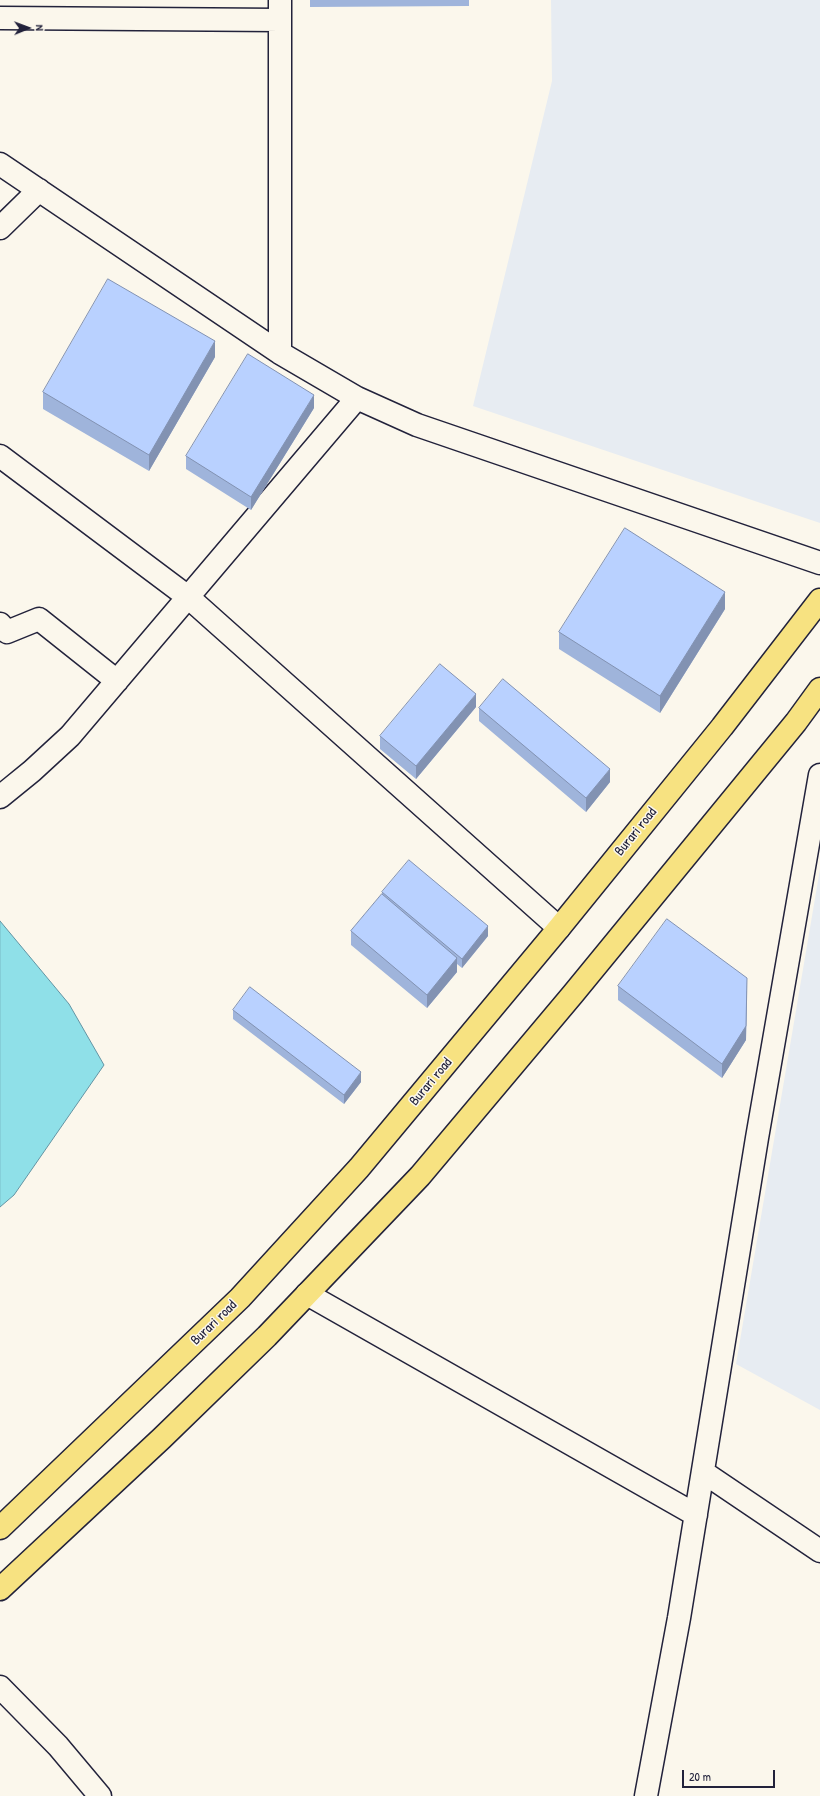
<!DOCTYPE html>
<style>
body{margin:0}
#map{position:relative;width:820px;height:1796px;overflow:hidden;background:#fbf7ec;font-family:"Patrick Hand",sans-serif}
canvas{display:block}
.north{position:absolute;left:8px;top:8px;width:40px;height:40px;-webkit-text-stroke:3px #fbf7ec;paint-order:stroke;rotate:89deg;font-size:11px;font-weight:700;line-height:16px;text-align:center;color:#22223b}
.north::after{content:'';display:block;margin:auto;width:14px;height:18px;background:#22223b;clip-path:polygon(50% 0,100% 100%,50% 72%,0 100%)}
.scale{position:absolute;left:682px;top:1770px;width:93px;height:18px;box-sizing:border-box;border:2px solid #22223b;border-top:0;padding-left:5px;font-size:12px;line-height:14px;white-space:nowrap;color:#22223b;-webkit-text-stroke:3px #fbf7ec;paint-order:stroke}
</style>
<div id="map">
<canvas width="820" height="1796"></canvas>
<div class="north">N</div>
<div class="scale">20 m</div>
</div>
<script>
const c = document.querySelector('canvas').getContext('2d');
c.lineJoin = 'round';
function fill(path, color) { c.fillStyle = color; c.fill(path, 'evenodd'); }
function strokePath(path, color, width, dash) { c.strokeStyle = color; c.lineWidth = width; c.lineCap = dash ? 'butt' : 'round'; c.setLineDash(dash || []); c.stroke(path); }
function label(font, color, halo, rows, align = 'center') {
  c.font = font + ' "Patrick Hand",sans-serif'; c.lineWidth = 3; c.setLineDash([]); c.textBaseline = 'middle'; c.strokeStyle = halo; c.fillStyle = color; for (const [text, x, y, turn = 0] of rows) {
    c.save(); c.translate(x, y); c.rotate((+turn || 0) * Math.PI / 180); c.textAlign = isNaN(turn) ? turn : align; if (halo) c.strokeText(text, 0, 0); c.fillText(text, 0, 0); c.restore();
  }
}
fill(new Path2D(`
 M551,0h269v523l-347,-117 79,-325z
 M820,869v541l-84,-46z`), '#e7ecf2');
const water = new Path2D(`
 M0,921l69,83 35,61 -90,130 -14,12z`);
fill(water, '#8fe0e8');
strokePath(water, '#6394a3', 1);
const minor = new Path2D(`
 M0,18l280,2
 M0,164l280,189 77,45 60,27 403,138
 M0,228l39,-38
 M280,353v-353
 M0,456l188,141 371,331
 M0,624l7,8 32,-13 78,62
 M0,797l32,-26 38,-35 287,-338
 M307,1294l389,221
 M703,1472l117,79
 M0,1687l58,59 42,50
 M646,1796l33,-178 78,-480 63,-363`);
const major = new Path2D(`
 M0,1528l240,-230 119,-130 200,-240 163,-201 98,-127
 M0,1589l162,-151 105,-102 153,-160 153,-182 223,-272 24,-33`);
strokePath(minor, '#22223b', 25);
strokePath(major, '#22223b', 25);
strokePath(minor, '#fbf7ec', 22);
strokePath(major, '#f7e281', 22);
fill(new Path2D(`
 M310,0h159v6l-159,1z
 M215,357l-66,114 -106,-62v-17z
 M314,408l-63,102 -65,-41v-13z
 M725,609l-65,104 -101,-64v-17z
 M476,707l-60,72 -36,-30v-13z
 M479,708l131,74 -24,30 -107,-91z
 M382,892l106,44 -26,32 -5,-4v8l-30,36 -76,-63v-14l31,-37z
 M618,986l129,5 -1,49 -24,38 -104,-78z
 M233,1010l128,72 -17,22 -111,-85z`), '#9fb4db');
fill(new Path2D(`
 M215,341v16l-66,114v-16z
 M314,395v13l-63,102v-13z
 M725,592v17l-65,104v-17z
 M476,694v13l-60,72v-13z
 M610,769v13l-24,30v-14z
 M488,926v10l-26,32v-9z
 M457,958v14l-30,36v-13z
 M747,978l-1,62 -24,38v-14z
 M361,1072v10l-17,22v-9z`), '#8292b2');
const building = new Path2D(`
 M108,279l107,62 -66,114 -106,-63z
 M248,354l66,41 -63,102 -65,-41z
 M625,528l100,64 -65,104 -101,-64z
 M440,664l36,30 -60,72 -36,-30z
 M503,679l107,90 -24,29 -107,-90z
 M409,860l79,66 -26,33 -80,-67z
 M382,894l75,64 -30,37 -76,-64z
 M667,919l80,59 -1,48 -24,38 -104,-78z
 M250,987l111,85 -17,23 -111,-85z`);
fill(building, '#b9d1ff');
strokePath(building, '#8292b2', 1);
label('14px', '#22223b', '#fbf7ec', [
 ["Burari road",636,832,-51],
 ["Burari road",431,1082,-50],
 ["Burari road",214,1323,-44]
]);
</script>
